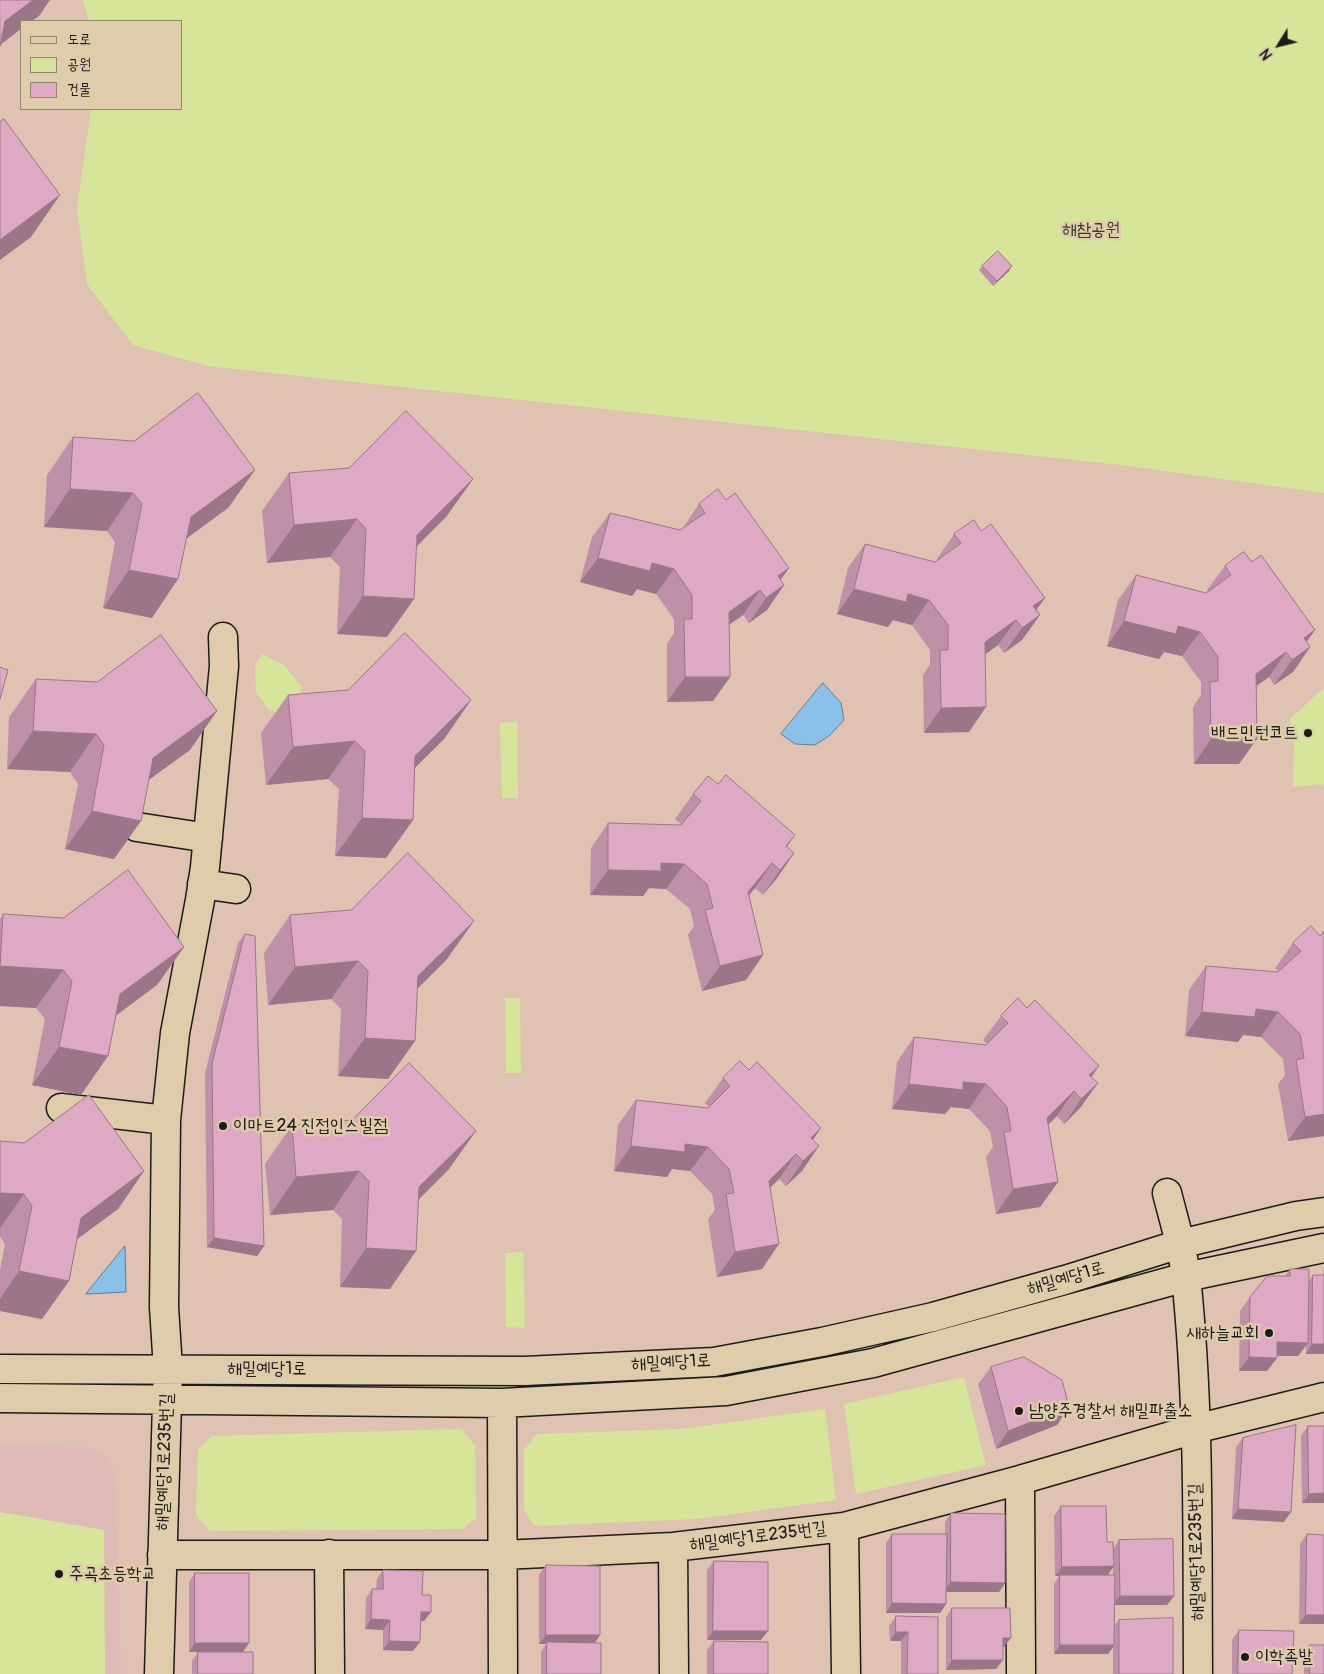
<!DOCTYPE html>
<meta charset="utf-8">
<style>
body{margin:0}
#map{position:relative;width:1324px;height:1674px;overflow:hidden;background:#dfc2b2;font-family:Pangolin,"Poor Story",sans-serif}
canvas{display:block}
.legend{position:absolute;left:20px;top:20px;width:162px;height:90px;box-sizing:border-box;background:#dfccaa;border:1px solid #918671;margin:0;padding:6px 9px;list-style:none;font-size:15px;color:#1c1c1c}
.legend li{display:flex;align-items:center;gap:10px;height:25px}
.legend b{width:25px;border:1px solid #918671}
.north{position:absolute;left:1254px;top:20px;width:50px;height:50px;-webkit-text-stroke:4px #dfccaa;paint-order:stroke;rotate:234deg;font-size:14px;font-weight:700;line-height:20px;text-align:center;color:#1c1c1c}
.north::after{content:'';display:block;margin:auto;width:18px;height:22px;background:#1c1c1c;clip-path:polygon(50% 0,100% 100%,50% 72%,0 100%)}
</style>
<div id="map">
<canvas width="1324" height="1674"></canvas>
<ul class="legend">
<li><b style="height:6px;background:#dfccaa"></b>도로</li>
<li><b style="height:14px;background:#d6e599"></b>공원</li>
<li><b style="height:14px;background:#dea9c4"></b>건물</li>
</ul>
<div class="north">N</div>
</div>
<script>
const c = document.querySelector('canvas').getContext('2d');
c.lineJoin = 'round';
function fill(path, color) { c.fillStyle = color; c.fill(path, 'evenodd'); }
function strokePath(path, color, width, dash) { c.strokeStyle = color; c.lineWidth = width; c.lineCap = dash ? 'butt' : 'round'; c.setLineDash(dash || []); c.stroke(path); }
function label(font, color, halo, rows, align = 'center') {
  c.font = font + ' Pangolin,"Poor Story",sans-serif'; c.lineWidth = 5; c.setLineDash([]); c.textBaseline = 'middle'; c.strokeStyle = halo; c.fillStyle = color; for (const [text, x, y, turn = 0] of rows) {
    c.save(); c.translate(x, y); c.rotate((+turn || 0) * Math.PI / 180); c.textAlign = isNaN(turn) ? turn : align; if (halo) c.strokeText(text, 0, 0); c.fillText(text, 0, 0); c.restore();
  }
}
fill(new Path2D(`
 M0,1446l87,1 21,11 8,16 5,200h-121z`), '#dfbab7');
fill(new Path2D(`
 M83,0h1241v493l-203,-28 -913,-99 -75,-21 -46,-61 -10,-76 14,-99h90v-88h-92z
 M262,654l22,11 17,21 -1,19 -9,14 -23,-10 -12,-17 -1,-26z
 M1324,688v98l-1,-2 -30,3 1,-41 -4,-27z
 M517,722l1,76h-16l-2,-75z
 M505,998h15l1,75h-15z
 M523,1252l2,76 -19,-1 -1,-74z
 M964,1377l22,88 -130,29 -12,-90z
 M825,1409l11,91 -139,19 -163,7 -10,-17v-59l13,-16 145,-5z
 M462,1429l13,17 1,72 -13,11 -253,2 -14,-15 2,-67 14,-13z
 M0,1512l104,18 1,144h-105z`), '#d6e599');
const water = new Path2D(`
 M823,683l18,20 3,17 -15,16 -14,9 -20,-1 -14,-10z
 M125,1246l1,46 -40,2z`);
fill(water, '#8ac1e8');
strokePath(water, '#5e7f96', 1);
const minor = new Path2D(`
 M137,827l71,11
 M202,884l34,5
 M61,1108l105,12
 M1167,1193c7,28 16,56 19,84 14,132 11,265 12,397
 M0,1369l525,2 189,-9 108,-20 111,-25 132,-37 115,-36 116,-28 28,-4
 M0,1398l502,5 224,-12 147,-28 313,-86 138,-29
 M502,1403l1,271
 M1020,1480l1,194
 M844,1527l2,147
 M673,1547l1,127
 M329,1554l1,120
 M162,1555h340l171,-8 171,-20 176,-47 175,-51 129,-32
 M159,1674l9,-305 -4,-62 2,-187 9,-87 25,-133 5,-33 19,-201 -1,-29`);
strokePath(minor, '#1c1c1c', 31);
strokePath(minor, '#dfccaa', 28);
fill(new Path2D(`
 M982,266l27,5 -16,15 -14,-16z
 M73,437l182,33 -27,38 -42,30 -34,80 -49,-10 12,-66 -8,-11 -63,-4 3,-52z
 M289,473l184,6 -27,38 -30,30 -29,90 -50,-3 3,-67 -10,-10 -63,6 -5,-52z
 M726,500l63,68 -9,12 4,5 -17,25 -18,13 -6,-8 -14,9 1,53 -17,24 -46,1v-58l7,-11v-14l-18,-25 -19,-5 -5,7 -52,-14 12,-45 18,-24 70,17 2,-1 17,-25z
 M981,531l64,67 -9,12 4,5 -18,25 -18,13 -6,-8 -13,9 -16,78 -45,1 -1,-58 7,-11v-14l-18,-25 -19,-5 -5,7 -51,-13 11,-46 17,-24 70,18 3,-2 -1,-1 17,-25z
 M1252,562l63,68 -9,12 4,5 -17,25 -19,13 -5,-8 -13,9 -17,78h-45l-1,-57 8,-12v-13l-19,-26 -18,-4 -5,7 -52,-13 11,-46 18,-25 70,18 2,-1 -1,-2 18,-24z
 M36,679l154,71 -41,30 -35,79 -49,-10 13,-65 -8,-12 -63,-3 2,-52z
 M288,695l183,5 -27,39 -29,29 -2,52 -27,38 -51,-2 4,-67 -11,-10 -62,6 -5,-52z
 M718,784l77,51 -8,12 7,6 -17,25 -14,17 -8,-7 -6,7 14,60 -17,25 -44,11 -14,-56 6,-9 -4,-17 -24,-20 -17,-1 -6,8 -53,-1 1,-47 17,-25 73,2v-1l-6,-5 18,-25z
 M3,914l181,33 -27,38 -41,30 -35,80 -49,-10 13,-66 -9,-11 -36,-2v-87z
 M290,915l157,44 -30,30 -2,52 -27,38 -50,-3 3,-67 -10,-10 -63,6 -4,-52z
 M1311,926l13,210 -36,5 -10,-57 7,-9 -2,-16 -22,-22 -18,-2 -5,7 -53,-6 4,-46 17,-24 72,6h1l-4,-4 18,-25z
 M245,934l19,312 -7,10 -50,-9 -2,-174 33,-130z
 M1001,1016l90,61 7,6 -18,25 -16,16 -7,-8 -9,9 10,57 -18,25 -44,7 -10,-57 7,-10 -3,-16 -21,-22 -18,-2 -6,7 -53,-5 5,-47 17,-25 72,8 1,-1 -4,-4z
 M723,1078l90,62 -11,31 -16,15 -7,-7 -9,8 -8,82 -45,8 -9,-58 7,-9 -3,-16 -22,-23 -18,-2 -5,8 -53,-6 4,-46 18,-25 72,8 1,-1 -4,-4z
 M292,1125l157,44 -30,30 -29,90 -50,-2 2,-68 -9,-9 -63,5 -5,-51z
 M0,1141l144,30 -26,38 -42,31 -7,41 -27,38 -42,-8v-41l5,-26 -5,-7z
 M1290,1269l19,12 4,-6h9l2,-3v82h-18v-8l-8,10h-21v2l-10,13h-28l1,-60 10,-14 35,-21z
 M991,1367l78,40 -12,18 -61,24 -18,-65z
 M1308,1426l16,77h-22l-1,-67z
 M1243,1438l41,84 -52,-3 4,-72z
 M1061,1506l46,36 6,7 6,-9 55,56 -7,9h-52l-1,21 5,-6 54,54h-60v-26l-5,6h-54v-70l5,-8h-4l-1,-60zM1113,1567v8h-6z
 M951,1513l54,70 -6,9h-53v12l-6,9h-54v-70l6,-9h53v-12z
 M1307,1534l17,90h-25l1,-80z
 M714,1561l47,79h-54v-70z
 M546,1565l54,70 -5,8 6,31h-60v-22l5,-8h-7v-69z
 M383,1570l39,25 9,17 -7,9h-4l-7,30 -30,-1v-20l-18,-1 1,-31 6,-9h4l1,-10z
 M195,1573l48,79 10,22h-61v-13l6,-9h-9v-70z
 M952,1608l52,39h-1v13l-7,9 -50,1v-53z
 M896,1616l42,58h-37v-33h-11l-1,-15z
 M1239,1630l53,44h-60v-34z
 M714,1641l54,33h-61v-24z
 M1310,1645l14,29h-20v-20z`), '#bf91a9');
fill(new Path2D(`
 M33,0h17l-11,16 -7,5h-11v8l-21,16 5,-24z
 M60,195l-29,42 -31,23v-20z
 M1012,266l-3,5 -16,15 4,-5z
 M255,470l-27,38 -64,47 27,-38z
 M473,479l-27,38 -56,56 27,-38z
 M70,489l63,4 -26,38 -63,-4z
 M357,519l-27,38 -63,6 27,-38z
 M598,558l54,5 22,6 -18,25 -19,-5 -5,7 -52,-14z
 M789,568l-18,25 7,-17z
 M129,570l49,9 -26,39 -49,-10z
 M784,585l-17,25 -18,13 17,-25z
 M854,589l54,5 21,6 -17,25 -19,-5 -5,7 -51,-13z
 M760,590l-17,25 -31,22 17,-25z
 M363,596l51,3 -27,38 -50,-3z
 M1045,598l-18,25 6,-17z
 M1040,615l-18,25 -18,13 18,-25z
 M1016,620l-18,25 -30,22 17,-25z
 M1124,621l54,5 22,6 -18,24 -18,-4 -5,7 -52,-13z
 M1315,630l-17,24 6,-16z
 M1310,647l-17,25 -19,13 18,-25z
 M1286,652l-17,25 -31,22 18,-25z
 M685,677h45l-17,24 -46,1z
 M471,700l-27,39 -56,55 27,-38z
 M986,707l-17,25 -45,1 17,-25z
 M217,711l-27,39 -64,46 27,-38z
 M33,731l63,3 -26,38 -63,-3z
 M1211,739h46l-18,25h-45z
 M355,741l-27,38 -62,6 27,-38z
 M92,811l49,10 -27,38 -49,-10z
 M362,818l51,2 -27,38 -51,-2z
 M794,853l-17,25 -14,17 17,-25z
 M661,863l23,1 -18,25 -17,-1 -6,8 -53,-1 18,-25z
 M772,863l-17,25 -25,29 18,-25z
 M474,921l-27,38 -56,56 27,-39z
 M184,947l-27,38 -63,47 26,-38z
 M763,955l-17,25 -44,11 18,-25z
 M358,961l-27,38 -63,6 27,-38z
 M0,966l63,4 -27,38 -36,-2z
 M1256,1009l22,3 -17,25 -18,-2 -5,7 -53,-6 17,-24z
 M365,1038l50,3 -27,38 -50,-3z
 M59,1047l49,9 -27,39 -49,-10z
 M1099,1066l-17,25 7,-16z
 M963,1082l23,2 -17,25 -18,-2 -6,7 -53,-5 17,-25z
 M1098,1083l-18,25 -16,16 17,-25z
 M1074,1091l-17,25 -28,27 18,-25z
 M1324,1114v22l-36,5 17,-24z
 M821,1128l-17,25 7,-15z
 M476,1131l-27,38 -56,56 26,-38z
 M685,1144l23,3 -18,24 -18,-2 -5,8 -53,-6 17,-25z
 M819,1146l-17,25 -16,15 17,-25z
 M796,1154l-17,25 -27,26 17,-24z
 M144,1171l-26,38 -64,47 27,-38z
 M359,1171l-26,39 -63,5 26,-38z
 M1058,1182l-18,25 -44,7 17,-25z
 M0,1193l24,1 -24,34z
 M214,1238l50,8 -7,10 -50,-9z
 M779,1244l-17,25 -45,8 18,-25z
 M366,1248l50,3 -26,38 -50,-2z
 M19,1271l50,10 -27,38 -42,-8v-12z
 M1277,1342l31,1 -10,13h-31z
 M1312,1344h12v10h-18z
 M1249,1357l28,1 -10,13h-28z
 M1069,1407l-12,18 -61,24 12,-18z
 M1324,1493v10h-22l7,-9z
 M1238,1509l53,3 -7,10 -52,-3z
 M1114,1566l-7,10 -47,-1 -1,1h-4l7,-9z
 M951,1582l54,1 -6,9h-55z
 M1120,1596h54l-7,9h-54z
 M892,1603l54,1 -6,9h-54z
 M421,1612h10l-7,9h-10z
 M1306,1615h18v9h-25z
 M371,1619l19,1 -7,10 -18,-1z
 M713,1631h55l-7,9h-54z
 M896,1632h12l-7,9h-11z
 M546,1635h54l-6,9 -47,-2 -1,2h-7z
 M1003,1638h8l-7,9 -8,1z
 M389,1641l31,1 -7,9 -30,-1z
 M195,1643h54l-6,9h-54z
 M1060,1645h54l-6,9h-54z
 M952,1660h51l-7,9 -50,1z`), '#9b7689');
const building = new Path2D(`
 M0,0h33l-28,21 -5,25z
 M4,119l56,76 -60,45v-118z
 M998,251l14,15 -15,15 -15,-15z
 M198,393l57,77 -64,47 -13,62 -49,-9 13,-66 -9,-11 -63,-4 3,-52 61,4z
 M406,411l67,68 -56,56 -3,64 -51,-3 3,-67 -9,-10 -63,6 -5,-52 60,-5z
 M718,489l8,11 9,-7 54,75 -11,8 6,9 -18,13 -6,-8 -31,22 1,65h-45l-1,-58h8v-24l-18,-26 -22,-6 -2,8 -52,-13 12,-45 70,17 25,-17 -6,-9z
 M974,520l7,11 10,-7 54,74 -12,8 7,9 -18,13 -6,-8 -31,22 1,65 -45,1 -1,-58h8v-25l-19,-25 -21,-6 -2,8 -52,-13 11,-45 70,18 26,-19 -7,-9z
 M1244,552l8,10 9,-7 54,75 -11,8 6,9 -18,13 -6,-8 -30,22 1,65h-46l-1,-57 8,-1v-24l-18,-25 -22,-6 -2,8 -52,-13 12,-46 70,18 25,-18 -6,-9z
 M405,633l66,67 -56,56 -2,64 -51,-2 3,-67 -10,-10 -62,6 -5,-52 60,-5z
 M161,635l56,76 -64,47 -12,63 -49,-10 12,-66 -8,-11 -63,-3 3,-52 61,3z
 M0,667l8,3 -8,29z
 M726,775l69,60 -9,11 8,7 -14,17 -8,-7 -24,29 15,63 -43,11 -15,-56 8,-2 -6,-24 -23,-20 -23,-1v8l-53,-1v-47l73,2 20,-24 -8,-7 15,-18 10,8z
 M408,853l66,68 -56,55 -3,65 -50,-3 3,-67 -10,-10 -63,6 -5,-52 61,-5z
 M128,870l56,77 -64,47 -12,62 -49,-9 13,-66 -9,-11 -63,-4 3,-52 60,4z
 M1311,926l9,10 4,-5v183l-19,3 -9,-57 8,-2 -4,-24 -22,-22 -22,-3 -1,8 -53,-5 4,-46 72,6 23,-21 -8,-8z
 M245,934l10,2 9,310 -50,-8 -2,-174z
 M1018,998l9,10 8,-8 64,66 -10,9 9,8 -17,16 -7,-8 -27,27 11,64 -45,7 -9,-57 7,-1 -4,-24 -21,-23 -23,-2v8l-54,-6 5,-47 72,8 22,-22 -7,-7z
 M740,1061l9,9 8,-8 64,66 -10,10 8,8 -16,15 -7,-7 -27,27 10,63 -44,8 -9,-58 8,-1 -5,-24 -21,-22 -23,-3v8l-54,-6 5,-46 72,8 22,-22 -7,-8z
 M409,1063l67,68 -57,56 -3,64 -50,-3 3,-67 -10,-10 -63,6 -4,-52 60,-5z
 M89,1095l55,76 -63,47 -12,63 -50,-10 13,-65 -8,-12 -24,-1v-52l24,2z
 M1290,1269h19l-1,74 -31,-1v16l-28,-1 1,-60 17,-21h23z
 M1313,1275h11v69h-12z
 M1024,1357l38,23 7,27 -61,24 -17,-64z
 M1296,1425l-5,87 -53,-3 5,-71z
 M1308,1426h16v67l-15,1z
 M1061,1506h45l1,36h6l1,24 -52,1z
 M951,1513l54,1v69l-54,-1z
 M892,1534h55l-1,70 -54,-1z
 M1307,1534l17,1v80h-18z
 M1173,1539l1,57h-54l-1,-56z
 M714,1561l54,1v69h-55z
 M546,1565l54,1v69h-54z
 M383,1570l40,1 -1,24h9v17h-10l-1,30 -31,-1 1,-21 -19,-1 1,-30h11z
 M195,1573h54v70h-54z
 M1060,1575h55l-1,70h-54z
 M952,1608h58l1,30h-8v22h-51z
 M896,1616l42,1v57h-31l1,-42h-12z
 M1173,1618v56h-54v-54z
 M1239,1630l55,1 -2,43h-54z
 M714,1641l54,1v32h-54z
 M547,1642l54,1v31h-54z
 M1310,1645h14v29h-14z
 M198,1652h55v22h-55z`);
fill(building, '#dea9c4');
strokePath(building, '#9b7689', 1);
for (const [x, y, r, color] of [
 [1308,733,5,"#1c1c1c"],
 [223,1126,5,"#1c1c1c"],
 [1269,1333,5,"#1c1c1c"],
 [1019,1411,5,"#1c1c1c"],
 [59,1574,5,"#1c1c1c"],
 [1245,1657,5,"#1c1c1c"]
]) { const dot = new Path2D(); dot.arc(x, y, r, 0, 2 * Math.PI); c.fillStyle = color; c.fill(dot); strokePath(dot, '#dfccaa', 2); }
label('18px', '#383a2f', '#dfccaa', [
 ["해참공원",1091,230]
]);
label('18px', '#1c1c1c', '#dfccaa', [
 ["배드민턴코트",1298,733,"right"],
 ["이마트24 진접인스빌점",233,1126],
 ["새하늘교회",1259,1333,"right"],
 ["남양주경찰서 해밀파출소",1029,1411],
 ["주곡초등학교",69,1574],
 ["이학족발",1255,1657]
], 'left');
label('18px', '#1c1c1c', '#dfccaa', [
 ["해밀예당1로",1066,1279,-16],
 ["해밀예당1로",671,1363,-3],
 ["해밀예당1로",267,1369],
 ["해밀예당1로235번길",165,1462,-88],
 ["해밀예당1로235번길",758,1537,-7],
 ["해밀예당1로235번길",1197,1552,-91]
]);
</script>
